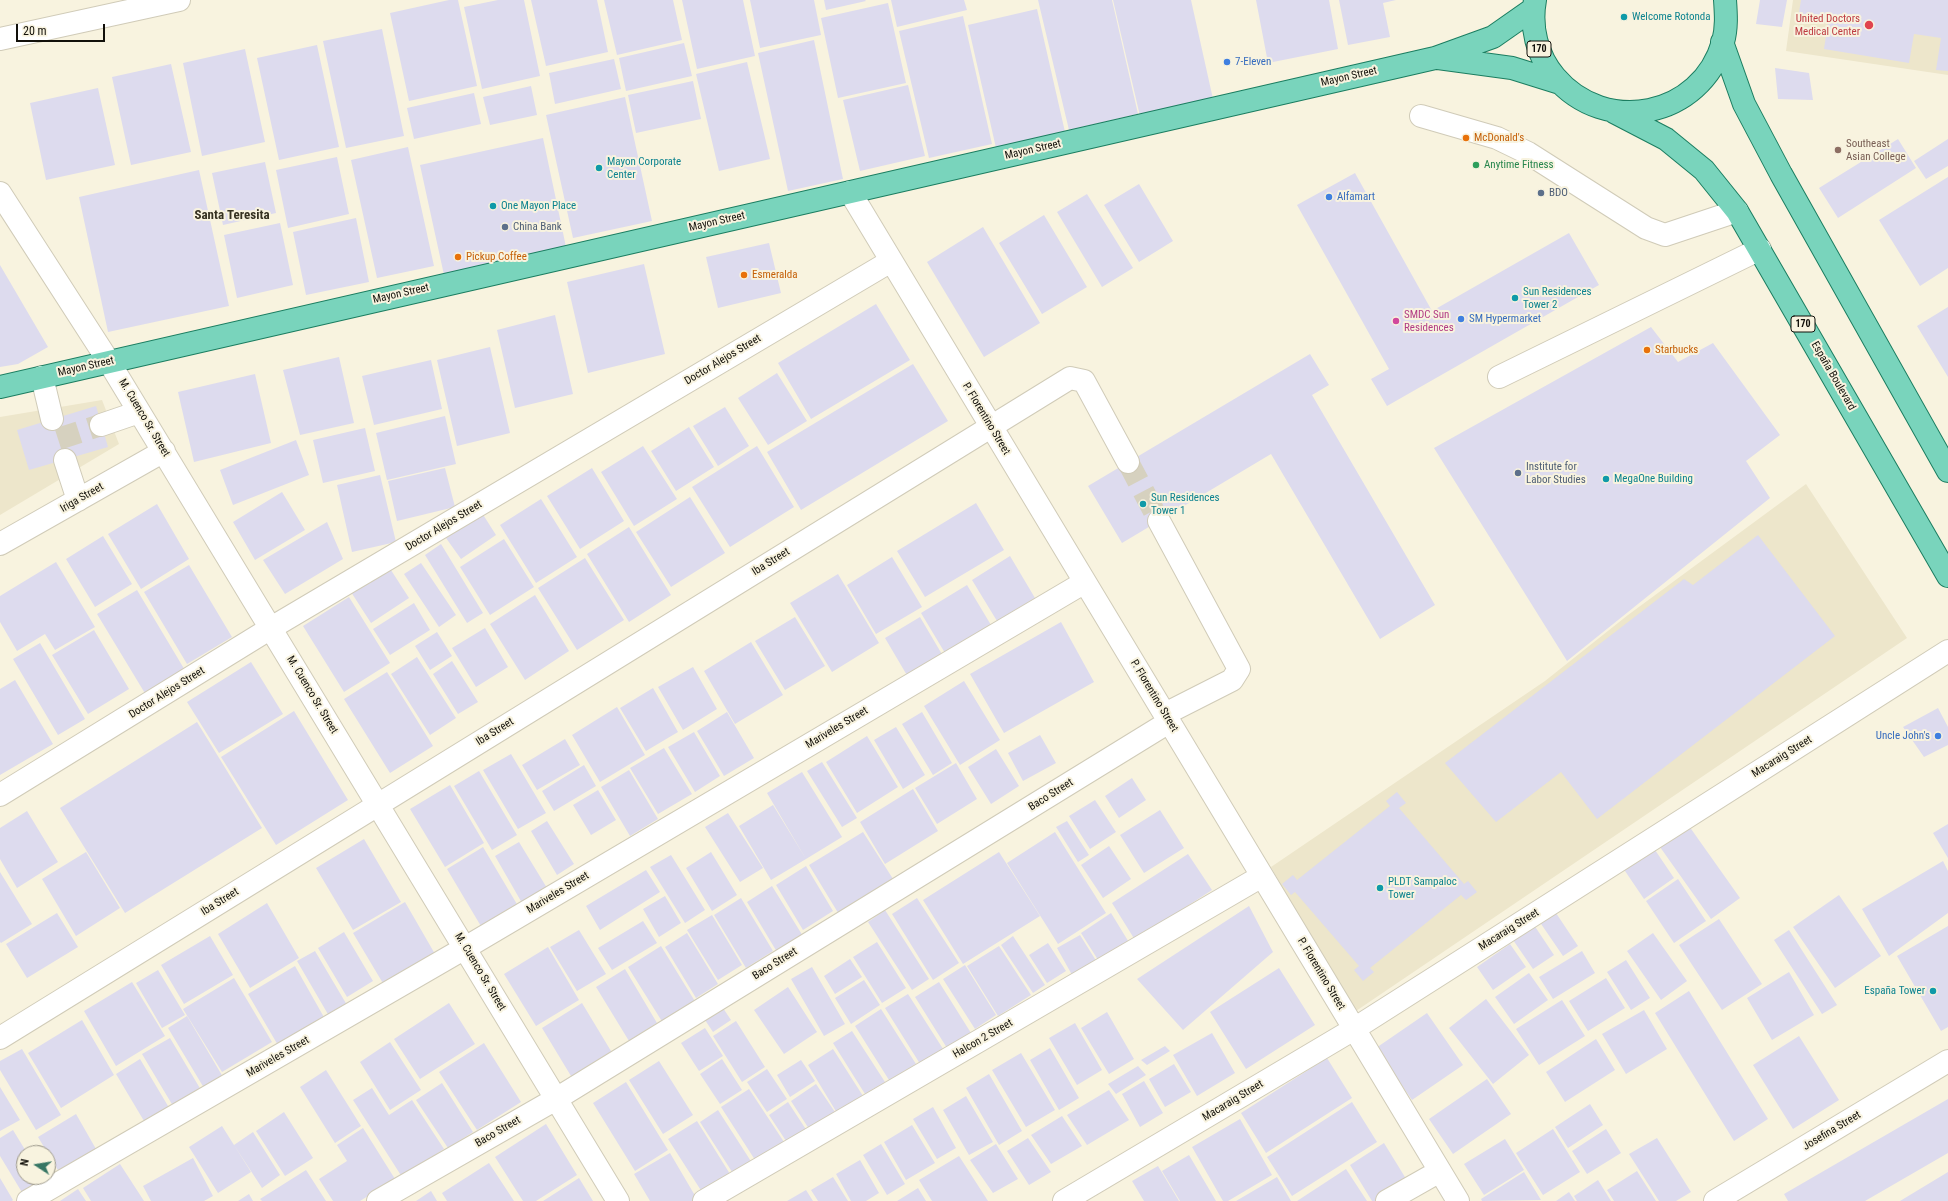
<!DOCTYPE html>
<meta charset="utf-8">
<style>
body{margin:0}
#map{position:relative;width:1948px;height:1201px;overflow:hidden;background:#f8f3df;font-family:"Roboto Condensed",sans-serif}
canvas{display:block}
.north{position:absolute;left:16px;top:1145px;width:40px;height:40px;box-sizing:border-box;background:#f8f3df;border:1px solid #9c988a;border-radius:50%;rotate:282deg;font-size:11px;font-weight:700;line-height:16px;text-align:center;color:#12100a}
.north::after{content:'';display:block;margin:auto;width:14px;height:18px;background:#377664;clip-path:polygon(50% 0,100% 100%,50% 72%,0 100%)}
.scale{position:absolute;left:16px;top:24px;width:89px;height:18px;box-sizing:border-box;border:2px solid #12100a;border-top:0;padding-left:5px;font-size:12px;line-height:14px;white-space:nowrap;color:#12100a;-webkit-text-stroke:3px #f8f3df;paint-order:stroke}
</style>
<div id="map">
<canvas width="1948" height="1201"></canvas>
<div class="north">N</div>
<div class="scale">20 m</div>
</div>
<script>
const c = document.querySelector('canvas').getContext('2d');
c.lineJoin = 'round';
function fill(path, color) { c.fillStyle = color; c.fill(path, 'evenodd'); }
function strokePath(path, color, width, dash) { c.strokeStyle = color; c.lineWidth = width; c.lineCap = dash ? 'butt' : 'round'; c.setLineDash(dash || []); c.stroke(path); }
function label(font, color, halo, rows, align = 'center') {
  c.font = font + ' "Roboto Condensed",sans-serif'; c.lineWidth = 4; c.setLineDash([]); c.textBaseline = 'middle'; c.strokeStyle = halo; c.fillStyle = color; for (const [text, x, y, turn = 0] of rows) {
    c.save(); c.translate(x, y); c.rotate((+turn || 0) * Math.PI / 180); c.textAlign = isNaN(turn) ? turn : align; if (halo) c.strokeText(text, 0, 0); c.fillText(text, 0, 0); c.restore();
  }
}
fill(new Path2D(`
 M1793,0h155v75l-162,-24z
 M102,400l17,44 -119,71v-98z
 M1806,484l101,154 -554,375 -82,-146 274,-186 83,-66z`), '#ede6cb');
fill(new Path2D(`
 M449,0h9l19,86 -68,15 -19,-88z
 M498,0h26l16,76 -58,13 -18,-82z
 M531,0h66l11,52 -62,14z
 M604,0h69l9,40 -65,15z
 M682,0h61l12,56 -58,13z
 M750,0h64l7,35 -61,13z
 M824,0h41l1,1 -40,9z
 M891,0h73l3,10 -70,17z
 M1038,0h74l26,114 -69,16z
 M1113,0h78l22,99 -73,17z
 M1256,0h73l9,49 -70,14z
 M1339,0h57l-13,3 7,34 -42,8z
 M1760,0h27l-5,27 -26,-3z
 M1801,0h147v71l-12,-1 5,-32 -27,-4 -5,29 -85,-14 4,-26 -30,-5z
 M888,3l18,80 -68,15 -17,-80z
 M1037,9l28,123 -69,16 -28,-123z
 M963,16l29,128 -63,14 -30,-127z
 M382,29l22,107 -58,12 -23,-107z
 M814,40l29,139 -55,12 -30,-138z
 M684,43l8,33 -66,15 -7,-33z
 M317,45l22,102 -60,13 -22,-102z
 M245,49l20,93 -63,14 -19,-93z
 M614,59l7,30 -66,15 -6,-31z
 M747,62l23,97 -51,12 -23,-97z
 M171,64l20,88 -60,13 -19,-88z
 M1775,68l34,5 4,27 -35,-1z
 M693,81l8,38 -65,14 -8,-38z
 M908,85l17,71 -65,15 -17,-71z
 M531,86l6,29 -47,10 -7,-28z
 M98,88l17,77 -69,15 -16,-77z
 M474,93l7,31 -67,15 -7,-31z
 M625,97l27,124 -79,17 -27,-123z
 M543,138l23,109 -122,28 -24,-110z
 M1898,139l18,29 -78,50 -19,-30z
 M1948,139v27l-22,13 -12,-18z
 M408,147l26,119 -57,12 -26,-118z
 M337,157l12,57 -61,14 -12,-58z
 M265,162l11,51 -53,12 -11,-52z
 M199,170l30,136 -121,26 -29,-135z
 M1355,173l77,138 137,-78 30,52 -212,121 -16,-27 18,-10 -92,-164z
 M1948,177v91l-28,18 -41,-66z
 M1139,184l34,57 -34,21 -35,-57z
 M1087,194l46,74 -31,19 -45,-75z
 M1044,215l43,72 -45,27 -43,-71z
 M356,218l13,64 -63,13 -13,-63z
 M280,223l13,62 -56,13 -13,-63z
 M983,227l57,96 -56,34 -57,-95z
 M769,243l12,50 -63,15 -12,-51z
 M644,264l21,90 -77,19 -21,-91z
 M0,265l48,82 -30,17 -18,3z
 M876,304l34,56 -99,59 -33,-56z
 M1948,307v70l-31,-51z
 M555,315l18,79 -58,14 -18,-78z
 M1651,327l27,35 35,-19 67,92 -34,26 24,37 -203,163 -133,-213z
 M490,347l20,86 -53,13 -20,-86z
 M1310,354l19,31 -17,10 123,210 -55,34 -109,-185 -149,89 -34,-57z
 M339,357l15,66 -54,12 -17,-65z
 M431,360l11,49 -68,16 -12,-49z
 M913,364l35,57 -147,89 -34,-58z
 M777,373l30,48 -39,24 -30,-47z
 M255,374l16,69 -77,19 -16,-70z
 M96,406l12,41 -79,23 -12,-40z
 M725,407l24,39 -31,20 -25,-40z
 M445,416l11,48 -69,16 -11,-47z
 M689,427l25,40 -38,24 -25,-40z
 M365,428l10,43 -52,12 -10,-43z
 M296,440l13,35 -76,30 -13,-35z
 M643,446l34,53 -43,27 -33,-54z
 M757,446l37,61 -64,40 -38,-60z
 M445,468l10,39 -58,14 -9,-40z
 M592,468l32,53 -44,28 -33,-53z
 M380,475l16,67 -44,10 -15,-67z
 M282,492l23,38 -50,30 -22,-38z
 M690,497l35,56 -54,34 -35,-55z
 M541,499l36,58 -41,26 -36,-58z
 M976,503l28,47 -79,47 -28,-46z
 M157,504l32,55 -48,30 -33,-55z
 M482,513l14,22 -35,24 -15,-21z
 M327,522l16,37 -58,35 -22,-34z
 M629,527l42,68 -42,27 -42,-68z
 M1758,535l77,101 -238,183 -36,-47 -65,50 -51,-59 239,-184 9,6z
 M103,536l29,48 -37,23 -29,-48z
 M504,539l30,48 -44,28 -30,-48z
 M441,544l42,69 -16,10 -42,-68z
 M1010,556l25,42 -38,23 -25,-41z
 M892,557l30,50 -46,27 -29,-49z
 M585,558l39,62 -47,30 -39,-62z
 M56,562l39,65 -40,23 -10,-16 -28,17 -17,-29v-26z
 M421,563l35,52 -17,12 -35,-53z
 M189,565l43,72 -45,27 -43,-72z
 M389,567l20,31 -38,25 -20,-31z
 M838,574l41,69 -47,29 -42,-69z
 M967,585l24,40 -46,28 -24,-40z
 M137,590l49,82 -40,23 -49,-81z
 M535,595l34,56 -44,29 -35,-56z
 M349,597l41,66 -46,29 -41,-66z
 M414,603l16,27 -40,25 -17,-26z
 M795,617l30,49 -40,24 -30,-49z
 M920,617l23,39 -35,21 -23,-39z
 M1061,622l33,60 -90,51 -34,-59z
 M485,628l23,39 -32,20 -24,-39z
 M94,630l35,59 -41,25 -36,-59z
 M437,632l15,24 -22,14 -15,-24z
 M751,642l32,53 -48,29 -31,-53z
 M40,643l45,76 -27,16 -45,-76z
 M417,657l39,61 -26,17 -39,-61z
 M452,661l26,41 -20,12 -25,-40z
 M251,662l32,52 -64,39 -32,-51z
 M693,667l24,42 -34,21 -25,-43z
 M387,672l46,74 -43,27 -46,-74z
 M15,680l38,64 -53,31v-86z
 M964,681l36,59 -40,25 -36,-59z
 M653,688l25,44 -32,19 -26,-43z
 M617,707l28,48 -45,27 -28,-47z
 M1938,708l10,19v18l-24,12 -21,-30z
 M294,711l54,89 -72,45 -55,-88z
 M727,712l27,46 -30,18 -27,-45z
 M922,712l30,51 -19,12 -31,-51z
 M197,722l65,106 -137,85 -65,-105z
 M896,727l29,48 -22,14 -29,-49z
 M694,732l26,44 -25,16 -27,-45z
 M1040,735l16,28 -33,18 -15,-28z
 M867,736l31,51 -41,26 -31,-51z
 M565,739l15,26 -43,25 -15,-25z
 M664,748l28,46 -34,20 -28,-46z
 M996,749l23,37 -28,18 -23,-37z
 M511,754l35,59 -28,16 -35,-59z
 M822,762l35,56 -15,9 -35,-56z
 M956,763l21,36 -40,25 -22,-36z
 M584,765l12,21 -42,25 -12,-20z
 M629,770l29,49 -28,17 -29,-49z
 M479,771l38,64 -25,15 -38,-64z
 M802,772l40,65 -36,22 -39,-66z
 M1132,778l14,22 -27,18 -14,-22z
 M450,785l34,58 -39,24 -35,-58z
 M913,789l25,42 -53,33 -25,-42z
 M598,790l18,30 -25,15 -18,-30z
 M1397,792l9,11 -7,5 65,76 4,-3 9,11 -11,8 -5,-5 -91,73 4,4 -11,9 -9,-11 5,-4 -64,-74 -4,3 -9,-11 11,-9 4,5 93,-74 -4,-5z
 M1095,800l21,32 -26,17 -21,-33z
 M773,805l33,54 -35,21 -32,-54z
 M1160,810l24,38 -40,25 -24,-38z
 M27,811l31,51 -41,26 -17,-29v-31z
 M728,813l35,55 -23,14 -35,-55z
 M547,821l27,43 -17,11 -26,-44z
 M1067,821l22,34 -11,7 -22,-35z
 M1948,824v34l-15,-25z
 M1689,826l51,72 -29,21 -51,-72z
 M863,832l32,50 -55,34 -31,-51z
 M1055,832l51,81 -48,31 -51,-81z
 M364,839l37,63 -48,28 -37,-62z
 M519,842l28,46 -25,15 -27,-47z
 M1109,846l22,33 -28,19 -22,-33z
 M483,847l38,64 -36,22 -38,-64z
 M1653,847l21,31 -30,21 -21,-31z
 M86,852l34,56 -44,28 -34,-57z
 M711,852l26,43 -25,16 -26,-43z
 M999,852l41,64 -77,48 -40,-64z
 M1188,854l24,36 -77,50 -23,-37z
 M671,855l34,55 -20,13 -35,-56z
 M1943,861l5,10v42l-59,43 -27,-47z
 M806,866l27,45 -30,19 -27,-45z
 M646,870l14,22 -60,38 -14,-24z
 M0,872l32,52 -31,19 -1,-1z
 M1678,879l28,42 -32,22 -28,-42z
 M772,886l34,55 -26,16 -33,-55z
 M1839,895l42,61 -46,32 -42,-61z
 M665,896l16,27 -22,14 -16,-28z
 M741,898l32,53 -27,17 -32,-53z
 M917,898l42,65 -26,17 -41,-66z
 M405,902l30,52 -51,31 -31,-52z
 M267,903l32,55 -49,30 -32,-54z
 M1249,906l24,46 -90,78 -46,-51z
 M1552,907l26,39 -15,10 -26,-38z
 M885,910l44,69 -17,11 -44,-68z
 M57,913l21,34 -51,31 -21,-34z
 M1111,913l19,31 -30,19 -19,-30z
 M712,915l30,50 -24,15 -31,-50z
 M1719,919l43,65 -40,26 -43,-65z
 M643,921l14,22 -45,27 -14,-22z
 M1532,922l22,33 -21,14 -22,-32z
 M1948,926v101l-7,4 -44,-75z
 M579,930l27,44 -29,17 -27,-44z
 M1789,930l48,75 -15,9 -48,-74z
 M344,932l29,49 -26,16 -29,-49z
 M687,933l31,51 -22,14 -31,-51z
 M1653,933l34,48 -26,19 -34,-49z
 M1080,935l20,32 -24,15 -19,-34z
 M210,936l23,39 -49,29 -23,-39z
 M1013,936l32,49 -12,8 -32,-48z
 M877,942l29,46 -24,15 -29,-46z
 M1048,943l18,28 -19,12 -18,-28z
 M1510,944l16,23 -33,23 -16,-23z
 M661,946l35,57 -33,20 -35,-56z
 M999,946l32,49 -33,21 -31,-50z
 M548,947l31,53 -43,26 -32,-52z
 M315,951l32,54 -18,11 -32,-55z
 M1582,951l13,22 -42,26 -14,-22z
 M850,959l12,18 -27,17 -11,-18z
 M1626,960l24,38 -19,12 -24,-38z
 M965,965l31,50 -21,14 -32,-50z
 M295,966l30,53 -46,28 -31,-53z
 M812,967l33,57 -21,12 -33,-57z
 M1279,968l36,57 -69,44 -36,-57z
 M625,969l32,54 -28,18 -33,-54z
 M158,970l27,45 -23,13 -26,-45z
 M1789,972l25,43 -42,25 -25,-42z
 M1529,973l19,27 -34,24 -19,-27z
 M234,978l38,64 -50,30 -39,-63z
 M1606,978l19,30 -37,23 -19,-30z
 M864,980l16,25 -29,19 -16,-26z
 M132,982l33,54 -49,30 -32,-55z
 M939,982l32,51 -24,15 -32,-51z
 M788,987l29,45 -33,22 -30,-44z
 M1689,991l79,128 -34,22 -79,-128z
 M908,994l37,58 -23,15 -37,-59z
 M1486,999l43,56 -36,29 -44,-56z
 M1562,1000l23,36 -46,29 -23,-36z
 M449,1003l26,41 -55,35 -26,-40z
 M582,1003l32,53 -40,25 -32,-53z
 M721,1005l10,15 -18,12 -10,-15z
 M881,1009l35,55 -27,16 -34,-54z
 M1644,1010l23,39 -41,25 -24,-40z
 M1107,1012l27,47 -25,15 -28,-46z
 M1427,1013l36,52 -51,35 -36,-52z
 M187,1016l36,61 -19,11 -36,-60z
 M82,1020l32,55 -53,33 -33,-55z
 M736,1021l29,46 -23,15 -29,-46z
 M1075,1023l27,47 -25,15 -28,-47z
 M705,1028l18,28 -24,15 -18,-28z
 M852,1031l33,51 -20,12 -32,-51z
 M1212,1033l23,40 -38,23 -24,-41z
 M1799,1036l40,64 -46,29 -40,-64z
 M170,1038l31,52 -28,16 -31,-52z
 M1596,1039l19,31 -50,32 -19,-30z
 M390,1042l31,48 -31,20 -30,-48z
 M484,1043l37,59 -44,28 -38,-58z
 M1165,1046l5,5 -23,14 -6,-5z
 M1050,1048l29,50 -20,12 -29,-50z
 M22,1049l39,66 -25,15 -36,-60v-9z
 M833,1049l30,47 -26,17 -29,-48z
 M1021,1053l34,57 -29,17 -34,-57z
 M1327,1058l25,40 -86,55 -25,-40z
 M140,1059l31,52 -24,15 -31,-52z
 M722,1059l20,31 -22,14 -20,-30z
 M801,1060l14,21 -25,16 -13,-22z
 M659,1061l34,54 -30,19 -34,-54z
 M1174,1064l17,28 -26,15 -16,-28z
 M1138,1066l8,9 -30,19 -8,-10z
 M767,1069l20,30 -20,13 -20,-30z
 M326,1070l35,56 -26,17 -35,-56z
 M989,1074l33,57 -23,14 -33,-57z
 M1487,1079l24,35 -58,40 -24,-35z
 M1144,1081l19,32 -23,14 -18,-33z
 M626,1082l42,68 -33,21 -42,-68z
 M442,1083l31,49 -25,16 -32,-48z
 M816,1084l21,31 -26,17 -20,-31z
 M0,1087l20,33 -20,11z
 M372,1088l17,27 23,-15 32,49 -42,28 -49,-77z
 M749,1089l37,56 -29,18 -36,-56z
 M1109,1090l20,30 -42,25 -20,-30z
 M966,1096l27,46 -24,13 -26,-45z
 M1948,1099v54l-83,48h-77l-4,-7z
 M788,1102l19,29 -19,13 -19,-29z
 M1352,1102l25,40 -85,54 -25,-39z
 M1590,1104l13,21 -35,23 -13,-21z
 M933,1107l23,41 -19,11 -24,-40z
 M718,1110l36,56 -18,12 -36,-56z
 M284,1112l29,46 -28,18 -29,-45z
 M76,1114l20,35 -37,23 -21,-35z
 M1062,1116l20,30 -31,18 -20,-29z
 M1240,1119l32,56 -44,26h-5l-31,-54z
 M697,1121l33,53 -28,18 -34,-53z
 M546,1124l31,51 -41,26h-13l-28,-44z
 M912,1125l23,38 -29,17 -22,-38z
 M222,1126l29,46 -33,21 -29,-46z
 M363,1128l32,51 -35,22h-27l-14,-22 28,-18 -10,-16z
 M1553,1129l27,43 -37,23 -27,-42z
 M1606,1129l15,24 -34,21 -15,-23z
 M13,1130l14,23h-3v24h17l3,4 -21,13 -23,-38v-18z
 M253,1132l27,43 -18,13 -28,-43z
 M1028,1138l23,34 -22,13 -22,-34z
 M1657,1138l34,54 -15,9h-17l-30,-47z
 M1505,1139l19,31 -40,25 -20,-31z
 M1384,1143l24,39 -30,19h-6l-22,-36z
 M881,1144l24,40 -18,11 -24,-40z
 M996,1144l22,35 -25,14 -23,-33z
 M670,1153l27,46 -4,2h-43l-16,-27z
 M1189,1155l27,46h-36l-18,-30z
 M959,1156l29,45h-56l-13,-21z
 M193,1158l20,38 -9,5h-53l-8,-15z
 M860,1160l19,33 -13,8h-15l-15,-27z
 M489,1163l25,38h-67l-5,-8z
 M120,1164l24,37h-53l-8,-13z
 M1158,1166l21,35h-35l-12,-20z
 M1346,1169l21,32h-70z
 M306,1170l20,31h-64l-2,-2z
 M1637,1171l19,30h-42l-7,-11z
 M1524,1172l17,28 -59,1 -1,-2z
 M1948,1172v29h-48z
 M833,1177l15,24h-30l-7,-11z
 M1277,1177l14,24h-55z
 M0,1178l13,22 -1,1h-12z
 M579,1178l14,23h-50z
 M1598,1180l13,21h-34l-3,-5z
 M918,1188l8,13h-29z
 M78,1189l8,12h-26z
 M806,1190l7,11h-26z
 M431,1191l6,10h-21z
 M1569,1192l6,9h-19z
 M249,1194l4,7h-15z`), '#dddbee');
strokePath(new Path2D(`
 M58,439l43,-14
 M1128,462l31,59`), '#d6d1bf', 22, [22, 11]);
const minor = new Path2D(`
 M0,39l179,-39
 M1421,116l76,22 31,15 118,75 19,7 72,-24
 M850,192l608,1009
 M0,193l109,169 509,839
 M42,377l10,42
 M1499,377l261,-128
 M101,425l38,-13
 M65,460l13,40
 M1159,521l80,148 -7,11 -67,34
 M0,544l164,-93
 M0,795l271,-167 620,-367
 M0,1038l1070,-660 14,3 44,81
 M28,1201l437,-253 620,-366
 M378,1201l178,-102 613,-377
 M704,1201l558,-325
 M1064,1201l290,-172 594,-378
 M1387,1201l53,-30
 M1715,1201l233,-140`);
const major = new Path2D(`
 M1535,0c-5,27 2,56 20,77 50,59 146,41 168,-35 4,-14 3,-28 2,-42
 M1722,42l22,62 37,70 167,297
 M1438,58l74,10 48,15
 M1614,112l52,27 38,31 33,41 211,365
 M0,387l1435,-329 58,-21 40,-28`);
strokePath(minor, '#d0cbb8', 24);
strokePath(major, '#1b7d60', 24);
strokePath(minor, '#fff', 22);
strokePath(major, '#79d4bc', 22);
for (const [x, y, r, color] of [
 [1624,17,4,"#0f9aa8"],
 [1869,25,5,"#e0444e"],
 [1227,62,4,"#3f7fe0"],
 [1466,138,4,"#e8710a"],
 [1838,150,4,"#8d6e63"],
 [1476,165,4,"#2e9e5b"],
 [599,168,4,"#0f9aa8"],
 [1541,193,4,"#5c6f8a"],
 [1329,197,4,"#3f7fe0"],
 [493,206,4,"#0f9aa8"],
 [505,227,4,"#5c6f8a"],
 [458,257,4,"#e8710a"],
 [744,275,4,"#e8710a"],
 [1515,298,4,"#0f9aa8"],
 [1461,319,4,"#3f7fe0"],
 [1396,321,4,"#d1479c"],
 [1647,350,4,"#e8710a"],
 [1518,473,4,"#5c6f8a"],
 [1606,479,4,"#0f9aa8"],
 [1143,504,4,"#0f9aa8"],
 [1938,736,4,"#3f7fe0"],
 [1380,888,4,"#0f9aa8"],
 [1933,991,4,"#0f9aa8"]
]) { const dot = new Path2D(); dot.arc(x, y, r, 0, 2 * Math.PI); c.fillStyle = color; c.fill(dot); strokePath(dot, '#f8f3df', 1.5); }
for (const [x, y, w] of [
 [1539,49,24],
 [1803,324,24]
]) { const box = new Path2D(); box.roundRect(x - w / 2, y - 8, w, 16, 3); c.fillStyle = '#f8f3df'; c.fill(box); strokePath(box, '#12100a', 1); }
label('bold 10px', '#12100a', null, [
 ["170",1539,49],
 ["170",1803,324]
]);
label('11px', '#0d838f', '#f8f3df', [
 ["Welcome Rotonda",1632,17],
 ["Mayon Corporate",607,162],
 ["Center",607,175],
 ["One Mayon Place",501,206],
 ["Sun Residences",1523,292],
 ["Tower 2",1523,305],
 ["MegaOne Building",1614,479],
 ["Sun Residences",1151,498],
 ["Tower 1",1151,511],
 ["PLDT Sampaloc",1388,882],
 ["Tower",1388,895],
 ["España Tower",1925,991,"right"]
], 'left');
label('11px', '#be3a42', '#f8f3df', [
 ["United Doctors",1860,19],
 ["Medical Center",1860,32]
], 'right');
label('11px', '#366cbe', '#f8f3df', [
 ["7-Eleven",1235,62],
 ["Alfamart",1337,197],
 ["SM Hypermarket",1469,319],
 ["Uncle John's",1930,736,"right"]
], 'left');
label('11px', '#12100a', '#f8f3df', [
 ["Mayon Street",1349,77,-13],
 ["Mayon Street",1033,150,-13],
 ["Mayon Street",717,222,-13],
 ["Mayon Street",401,294,-13],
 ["Doctor Alejos Street",723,360,-31],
 ["Mayon Street",86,367,-13],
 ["España Boulevard",1833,376,60],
 ["M. Cuenco Sr. Street",144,418,59],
 ["P. Florentino Street",986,419,59],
 ["Iriga Street",82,498,-30],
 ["Doctor Alejos Street",444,526,-31],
 ["Iba Street",771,562,-32],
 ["Doctor Alejos Street",167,693,-32],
 ["M. Cuenco Sr. Street",312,695,59],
 ["P. Florentino Street",1154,696,59],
 ["Mariveles Street",837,728,-31],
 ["Iba Street",495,732,-32],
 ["Macaraig Street",1782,757,-32],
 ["Baco Street",1051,795,-32],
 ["Mariveles Street",558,893,-31],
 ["Iba Street",220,902,-32],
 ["Macaraig Street",1509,930,-32],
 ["Baco Street",775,964,-32],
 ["M. Cuenco Sr. Street",480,972,59],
 ["P. Florentino Street",1321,974,59],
 ["Halcon 2 Street",983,1039,-30],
 ["Mariveles Street",278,1057,-30],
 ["Macaraig Street",1233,1101,-31],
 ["Josefina Street",1832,1131,-31],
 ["Baco Street",498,1132,-30]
]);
label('11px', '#c56008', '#f8f3df', [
 ["McDonald's",1474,138],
 ["Pickup Coffee",466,257],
 ["Esmeralda",752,275],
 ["Starbucks",1655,350]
], 'left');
label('11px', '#785e54', '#f8f3df', [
 ["Southeast",1846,144],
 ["Asian College",1846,157]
], 'left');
label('11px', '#27864d', '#f8f3df', [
 ["Anytime Fitness",1484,165]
], 'left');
label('11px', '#4e5e75', '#f8f3df', [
 ["BDO",1549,193],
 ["China Bank",513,227],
 ["Institute for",1526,467],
 ["Labor Studies",1526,480]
], 'left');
label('11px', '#b23c85', '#f8f3df', [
 ["SMDC Sun",1404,315],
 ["Residences",1404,328]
], 'left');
label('bold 13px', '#353121', '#f8f3df', [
 ["Santa Teresita",232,216]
]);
</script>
